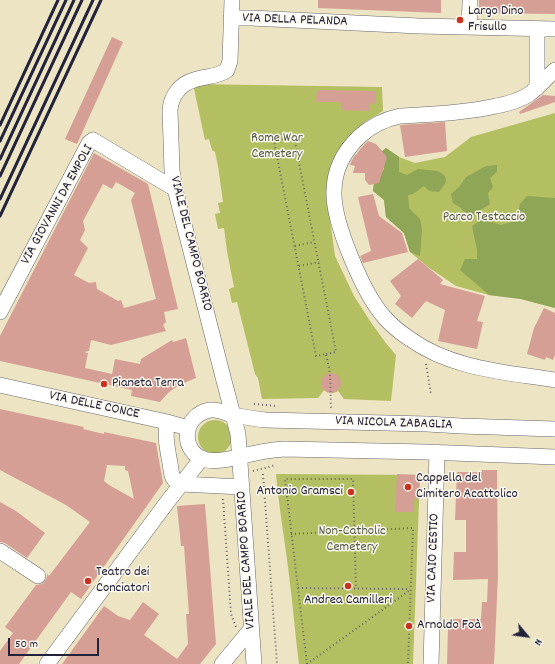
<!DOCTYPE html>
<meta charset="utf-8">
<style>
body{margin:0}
#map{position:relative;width:555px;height:664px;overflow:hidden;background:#ece4c3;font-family:Dekko,sans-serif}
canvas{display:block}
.north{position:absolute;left:507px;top:616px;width:40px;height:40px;-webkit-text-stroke:3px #fbf7ec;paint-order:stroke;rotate:119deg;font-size:11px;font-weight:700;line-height:16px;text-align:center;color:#22223b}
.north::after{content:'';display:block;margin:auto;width:14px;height:18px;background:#22223b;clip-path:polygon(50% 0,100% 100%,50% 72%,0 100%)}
.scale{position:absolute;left:8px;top:638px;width:91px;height:18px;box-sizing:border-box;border:2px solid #22223b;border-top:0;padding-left:5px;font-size:12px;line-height:14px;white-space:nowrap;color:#22223b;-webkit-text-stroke:3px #fbf7ec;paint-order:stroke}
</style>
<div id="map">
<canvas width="555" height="664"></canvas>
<div class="north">N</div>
<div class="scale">50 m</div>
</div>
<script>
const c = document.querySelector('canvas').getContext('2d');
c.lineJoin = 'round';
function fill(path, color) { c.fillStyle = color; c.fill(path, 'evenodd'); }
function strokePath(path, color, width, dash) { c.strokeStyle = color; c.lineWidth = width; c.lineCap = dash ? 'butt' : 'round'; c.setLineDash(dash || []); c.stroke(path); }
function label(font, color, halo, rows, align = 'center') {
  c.font = font + ' Dekko,sans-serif'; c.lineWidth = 3; c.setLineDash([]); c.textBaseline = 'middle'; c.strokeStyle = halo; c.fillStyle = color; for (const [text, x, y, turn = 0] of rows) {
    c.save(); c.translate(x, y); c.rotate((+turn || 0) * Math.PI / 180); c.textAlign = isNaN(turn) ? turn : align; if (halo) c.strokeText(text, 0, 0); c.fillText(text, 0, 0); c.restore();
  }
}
fill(new Path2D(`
 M193,84l189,3 1,24 -18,11 -16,17 -18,53 -1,28 5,36 19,40 16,25 15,21 11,13 -5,46 -47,-2 -6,-8c-5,3 -10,3 -14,-1l-6,8 -56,1 -4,-21 -3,-4 -18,-72 -5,1 -3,-14 5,-2 -7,-36 -3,-23 -6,1 -3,-15 5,-1 -2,-10 5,-1 -5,-36 -3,-14 -3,-2 -3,-11 -4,1z
 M555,113v195l-34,-9 -32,-4 -33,-9 -28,-19 -18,-15 -6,-19 -18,-16 -2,-17 -11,-9 1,-8 10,-14 -4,-16 6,-5 13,9 16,6 30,-6 26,-20z
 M198 437a17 17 0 1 1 34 0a17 17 0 1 1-34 0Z
 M276,474l144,1 -7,189h-114c-4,-30 -6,-59 -10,-89 -4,-34 -10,-67 -13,-101z`), '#b3bf60');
fill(new Path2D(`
 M386,148l13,9v15l8,3 11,-6 20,2 7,5 1,6 -7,10 -10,-1 -5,-5 -11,8 -5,1 1,13 11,11 2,11 -2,26 -10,-4 -6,-19 -18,-16 -2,-17 -11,-9 1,-8 10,-14 -4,-16z
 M497,165v7l-7,6 3,9 -5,6 2,11 -22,14 -7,-10 -8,-5 -2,-9 8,-7 7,-10 20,-11z
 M527,196l28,2v110l-34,-9 -32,-4 -29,-25 5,-11h12v-9l-5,-24 9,-6 11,2 9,3 15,-4 4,-17z`), '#8ea656');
fill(new Path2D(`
 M318,0h123v13l-123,-5z
 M479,0h76v14l-76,-1z
 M112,37l11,5 -46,102 -12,-5z
 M317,90l59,1v13l-7,-1v8l-28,-1v-8h-25z
 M543,95l12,1v6l-35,12 -1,-2z
 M445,122l2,29 -42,6 -5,-32z
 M368,141l8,3 11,13 -8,26 -10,2 -4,-5v-7h-12l2,-7 -5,-1 1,-3 4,-7h1l5,-7z
 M94,153l54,31 30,125 -14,3 2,10 -3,3 3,6 -55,14 -20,-5 -2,11 -5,1 4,1 -3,15 27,6 3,-15 25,5 1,-5 31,-19 1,2 13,-4 10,40 -17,7 -11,8 -8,9 -29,-6 1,-6 -132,-29v-25zM116,182l19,11 -4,7 25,99 -32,9 -3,-8 -3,1 -21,-12 -1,-7 -7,1 -15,-8 14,-27 -8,-8 5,-10 -2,-9 20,-37 9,5z
 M373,194l6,22 23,17 6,19 -45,11 -3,-7 11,-5 -13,-54z
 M418,259l25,21 -3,4 45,12 -8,25 6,1 -6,27 -39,-8 7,-31 -19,-9 -14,17 -17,-14 6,-8 -11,-15z
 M544,308l11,5v42l-2,5 -7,-3 -1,3 -18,-6 7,-26z
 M321 383a10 10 0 1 1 20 0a10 10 0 1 1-20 0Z
 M0,409l84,18 -1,2 21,5v-2l52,11 7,40 -82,116 -10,-7 -52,72h-19v-13l13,-18 -8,-6 31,-42 6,-1 3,-3 2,-4v-3l2,2 41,-54 -24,-17 -66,-35zM107,465l18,1v4l3,1 6,28 -25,-14 -5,-4z
 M482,470h15l1,106 -4,88h-47l1,-35h2l1,-10h30l1,-17h5l1,-23 -35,1 1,-28h12v-32h-11l2,-48h25z
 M397,474l23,1 -1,24h-5v13h-19z
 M0,502l16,9 29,22 -18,25 -22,-15 -5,-1z
 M205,504l11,140 -16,20h-138l42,-58 14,10 12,4 13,-18 16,12 -15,21 33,24 11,-15 -2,-30h3l-5,-68h-3l-4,-40z`), '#d69f95');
const minor = new Path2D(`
 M232,0l-2,61 -3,9c-9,7 -22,6 -33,10 -14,4 -23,16 -24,30l2,61 3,18 48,188 15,57 16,230
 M231,18h20l168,8 136,3
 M469,27l1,-24
 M555,70c-9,8 -17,18 -27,25 -10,6 -21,9 -32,11 -31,7 -64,8 -96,10 -14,3 -29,10 -40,20 -16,15 -26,34 -26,56 -1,31 30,103 51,126 7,8 16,15 25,21 42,30 95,33 145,41
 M537,88v-59
 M0,312l89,-169 4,-3 82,49
 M0,385l167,37 21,6
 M167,422c-2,16 0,25 3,41 1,5 1,11 3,15 2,3 5,5 8,6l61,3
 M555,429l-94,-3 -34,-2 -161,-4c-11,-1 -22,-3 -33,-5 -8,-2 -15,-6 -23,-5 -28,5 -31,42 -4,50 11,2 22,-1 33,-3 15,-4 30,-7 45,-8l142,3 129,5
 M0,551l38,25
 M47,664l121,-163 34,-43
 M222,664l29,-35
 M431,664l6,-212`);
strokePath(minor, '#69666b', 16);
strokePath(new Path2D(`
 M295,246l19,-4
 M299,266l20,-4
 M326,354l10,-2 -42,-215 -20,4 42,215 10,-2 4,19 1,35
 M426,364l5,30
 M254,404l24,2
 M253,471l23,-6
 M263,474l14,190
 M223,499l8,115 5,13
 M291,534l122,-6 -5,136
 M298,588l112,1
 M307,664l-22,-185h68l3,110
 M307,664l103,-74`), '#69666b', 2, [1, 3]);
strokePath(minor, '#fff', 15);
strokePath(new Path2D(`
 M0,125l58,-125
 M0,141l66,-141
 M0,159l74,-159
 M0,176l82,-176
 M0,199l93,-199
 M0,216l101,-216`), '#22223b', 3);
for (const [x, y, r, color] of [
 [460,20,4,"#c8321e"],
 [104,384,4,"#c8321e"],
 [408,487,4,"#c8321e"],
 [351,492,4,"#c8321e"],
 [88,581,4,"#c8321e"],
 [348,586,4,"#c8321e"],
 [409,626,4,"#c8321e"]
]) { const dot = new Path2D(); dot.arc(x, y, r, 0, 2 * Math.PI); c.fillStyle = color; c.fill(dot); strokePath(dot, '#fbf7ec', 1.5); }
label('14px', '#22223b', '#fbf7ec', [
 ["Largo Dino",468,12],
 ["Frisullo",468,28],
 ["Pianeta Terra",112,384],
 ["Cappella del",416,479],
 ["Cimitero Acattolico",416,495],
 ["Antonio Gramsci",343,492,"right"],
 ["Teatro dei",96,573],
 ["Conciatori",96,589],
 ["Andrea Camilleri",348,601,"center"],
 ["Arnoldo Foà",417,626]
], 'left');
label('14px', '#22223b', '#fbf7ec', [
 ["VIA DELLA PELANDA",295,21,2],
 ["VIA GIOVANNI DA EMPOLI",58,205,-61],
 ["VIALE DEL CAMPO BOARIO",190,244,76],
 ["VIA DELLE CONCE",94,406,12],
 ["VIA NICOLA ZABAGLIA",394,424,2],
 ["VIA CAIO CESTIO",434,558,-88],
 ["VIALE DEL CAMPO BOARIO",247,560,-94]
]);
label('14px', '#555948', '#fbf7ec', [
 ["Rome War",277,139],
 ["Cemetery",277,155],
 ["Parco Testaccio",484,218],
 ["Non-Catholic",352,532],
 ["Cemetery",352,548]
]);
</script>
